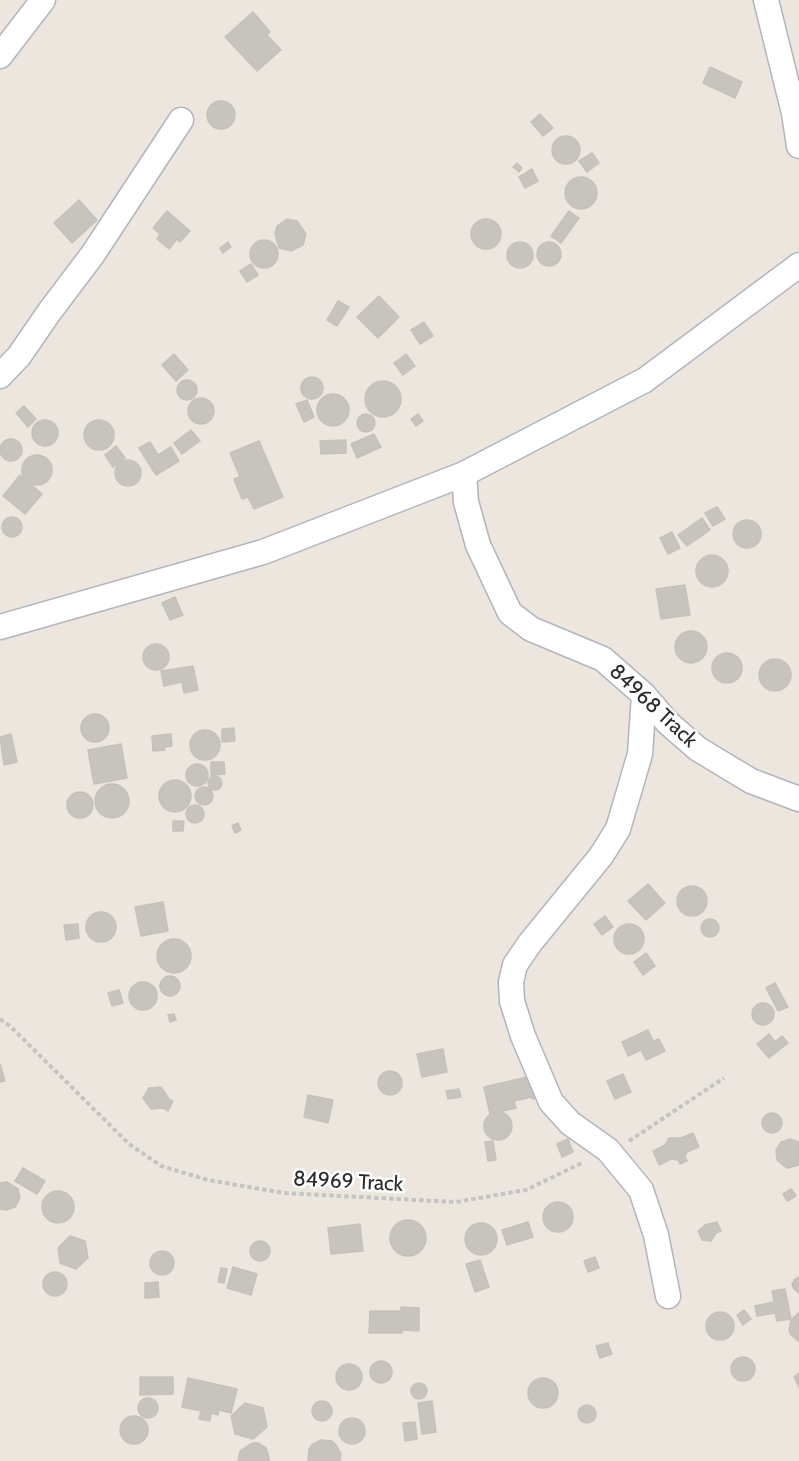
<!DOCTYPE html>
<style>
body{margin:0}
canvas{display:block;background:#ece6de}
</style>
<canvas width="799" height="1461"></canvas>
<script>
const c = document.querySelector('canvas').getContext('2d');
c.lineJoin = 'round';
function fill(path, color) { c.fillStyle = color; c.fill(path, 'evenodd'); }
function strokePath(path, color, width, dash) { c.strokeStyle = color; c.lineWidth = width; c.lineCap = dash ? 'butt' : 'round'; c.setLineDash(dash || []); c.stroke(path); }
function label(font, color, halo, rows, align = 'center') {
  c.font = font + ' Cabin,sans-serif'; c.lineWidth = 5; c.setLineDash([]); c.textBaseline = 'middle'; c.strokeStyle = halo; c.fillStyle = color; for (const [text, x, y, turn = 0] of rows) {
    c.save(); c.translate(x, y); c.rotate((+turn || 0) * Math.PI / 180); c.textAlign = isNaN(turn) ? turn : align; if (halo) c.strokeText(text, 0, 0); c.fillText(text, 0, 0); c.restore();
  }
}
const building = new Path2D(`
 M253,12l17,20 -3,3 14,15 -24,21 -32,-34z
 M710,67l32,15 -7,16 -32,-15z
 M207 115a14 14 0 1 1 28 0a14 14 0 1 1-28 0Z
 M540,114l13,14 -10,8 -12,-14z
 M552 150a14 14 0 1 1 28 0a14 14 0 1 1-28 0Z
 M592,153l7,10 -12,9 -8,-11z
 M517,163l5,5 -3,4 -6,-5z
 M532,169l6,12 -13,7 -6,-11z
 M565 193a16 16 0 1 1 32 0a16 16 0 1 1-32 0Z
 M79,200l18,20 -25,23 -18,-20z
 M167,211l23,20 -10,11 -3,-3 -8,10 -12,-10 3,-5 -7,-6z
 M569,211l10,7 -18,25 -10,-7z
 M287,219l10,2 9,13 -3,11 -12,6 -12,-3 -4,-14 2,-8z
 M471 234a15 15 0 1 1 30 0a15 15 0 1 1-30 0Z
 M250 254a14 14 0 1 1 28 0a14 14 0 1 1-28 0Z
 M507 255a13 13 0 1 1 26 0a13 13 0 1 1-26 0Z
 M228,242l3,5 -8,6 -3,-5z
 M537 254a12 12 0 1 1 24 0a12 12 0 1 1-24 0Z
 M251,264l7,11 -11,7 -7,-11z
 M379,296l20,21 -21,21 -21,-21z
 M338,301l11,6 -12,19 -10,-6z
 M424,322l9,14 -13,8 -9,-14z
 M174,354l14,16 -12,11 -14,-16z
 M406,354l9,12 -12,9 -9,-12z
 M301 388a11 11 0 1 1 22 0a11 11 0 1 1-22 0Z
 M177 390a10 10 0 1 1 20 0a10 10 0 1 1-20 0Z
 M365 399a18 18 0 1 1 36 0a18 18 0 1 1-36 0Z
 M317 410a16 16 0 1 1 32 0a16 16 0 1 1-32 0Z
 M188 411a13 13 0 1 1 26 0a13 13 0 1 1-26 0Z
 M307,400l7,17 -10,5 -8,-18z
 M24,406l12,13 -8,8 -12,-14z
 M357 423a9 9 0 1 1 18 0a9 9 0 1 1-18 0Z
 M418,414l5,7 -7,5 -5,-7z
 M84 435a15 15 0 1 1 30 0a15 15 0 1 1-30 0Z
 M32 433a13 13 0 1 1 26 0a13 13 0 1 1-26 0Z
 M191,430l9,11 -18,13 -8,-11z
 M374,434l7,13 -24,11 -6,-14z
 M0 450a11 11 0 1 1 22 0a11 11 0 1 1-22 0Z
 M346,440v13l-25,1 -1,-13z
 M259,441l24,56 -29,12 -6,-12 -6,2 -8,-20 6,-2 -10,-24z
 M150,442l8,13 13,-8 8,14 -23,14 -17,-27z
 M116,446l9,12 -12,9 -8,-12z
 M22 470a15 15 0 1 1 30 0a15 15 0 1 1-30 0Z
 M115 473a13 13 0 1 1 26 0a13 13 0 1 1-26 0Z
 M20,475l22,19 -17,20 -22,-18z
 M717,507l8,12 -12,7 -8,-13z
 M2 527a10 10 0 1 1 20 0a10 10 0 1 1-20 0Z
 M702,518l8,12 -23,16 -9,-11z
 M733 534a14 14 0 1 1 28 0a14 14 0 1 1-28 0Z
 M672,532l8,16 -12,6 -8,-16z
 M696 571a16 16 0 1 1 32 0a16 16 0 1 1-32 0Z
 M685,585l5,30 -29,4 -5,-30z
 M175,597l8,18 -13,5 -8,-17z
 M675 647a16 16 0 1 1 32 0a16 16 0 1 1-32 0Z
 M143 657a13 13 0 1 1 26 0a13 13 0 1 1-26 0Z
 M712 668a15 15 0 1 1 30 0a15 15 0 1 1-30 0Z
 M759 675a16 16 0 1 1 32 0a16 16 0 1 1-32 0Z
 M193,666l5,24 -14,3 -2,-11 -18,4 -3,-15z
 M81 728a14 14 0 1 1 28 0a14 14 0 1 1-28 0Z
 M234,728l1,13 -13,1v-13z
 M190 745a15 15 0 1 1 30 0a15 15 0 1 1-30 0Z
 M11,734l6,28 -13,3 -4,-28z
 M171,734l1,12 -8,1 1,3 -12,1 -1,-15z
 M121,744l6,34 -33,6 -6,-34z
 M211,762h13l1,12 -14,1z
 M186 775a11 11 0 1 1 22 0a11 11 0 1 1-22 0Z
 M208 783a7 7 0 1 1 14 0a7 7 0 1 1-14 0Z
 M159 796a16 16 0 1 1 32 0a16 16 0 1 1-32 0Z
 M95 801a17 17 0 1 1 34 0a17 17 0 1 1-34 0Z
 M195 796a9 9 0 1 1 18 0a9 9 0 1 1-18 0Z
 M67 805a13 13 0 1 1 26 0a13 13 0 1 1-26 0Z
 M186 814a9 9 0 1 1 18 0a9 9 0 1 1-18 0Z
 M173,821h11l-1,10h-10z
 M238,823l3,7 -6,3 -3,-7z
 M648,884l17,19 -19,17 -18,-19z
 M677 901a15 15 0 1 1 30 0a15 15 0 1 1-30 0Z
 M163,902l5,29 -27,5 -6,-29z
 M86 927a15 15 0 1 1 30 0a15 15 0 1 1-30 0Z
 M605,916l8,11 -11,8 -8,-11z
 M701 928a9 9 0 1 1 18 0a9 9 0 1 1-18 0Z
 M78,924l1,14 -13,2 -2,-15z
 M614 939a15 15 0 1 1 30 0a15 15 0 1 1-30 0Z
 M157 956a17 17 0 1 1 34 0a17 17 0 1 1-34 0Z
 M646,953l9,13 -12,9 -9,-13z
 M160 986a10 10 0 1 1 20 0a10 10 0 1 1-20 0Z
 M129 996a14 14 0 1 1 28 0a14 14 0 1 1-28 0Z
 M775,983l13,24 -10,4 -12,-23z
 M119,990l4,13 -11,3 -4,-13z
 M752 1014a11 11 0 1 1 22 0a11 11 0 1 1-22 0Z
 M174,1014l2,6 -6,2 -2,-7z
 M648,1030l5,11 6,-2 6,12 -19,9 -5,-10 -13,6 -6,-14z
 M769,1034l6,8 7,-6 6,7 -19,15 -12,-14z
 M443,1049l4,23 -25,5 -5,-23z
 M0,1064l5,17 -5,1z
 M378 1083a12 12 0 1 1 24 0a12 12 0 1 1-24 0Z
 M623,1074l8,18 -16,7 -8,-18z
 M536,1075l5,22 -9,2v-2l-18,4 2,7 -26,6 -6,-27z
 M161,1087l8,12 4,2 -5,10 -5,-3 -12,1 -8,-11 6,-10z
 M459,1089l2,8 -13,2 -2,-8z
 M308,1095l25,5 -5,23 -24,-6z
 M484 1126a14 14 0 1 1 28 0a14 14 0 1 1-28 0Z
 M762 1123a10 10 0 1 1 20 0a10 10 0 1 1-20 0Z
 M693,1133l6,14 -12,5 -2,4 2,5 -7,3 -2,-4 -7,-1 -12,6 -6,-14 12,-6 4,-7h12z
 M568,1139l5,13 -11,5 -5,-13z
 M790,1139l9,3v23l-11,3 -4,-2 -7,-6 -1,-10 5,-8z
 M493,1141l3,19 -8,1 -3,-19z
 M23,1168l22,13 -8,13 -22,-13z
 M7,1182l11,7 2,9 -5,9 -9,3 -6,-1v-26z
 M791,1189l5,7 -9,5 -4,-7z
 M42 1207a16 16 0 1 1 32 0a16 16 0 1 1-32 0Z
 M543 1217a15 15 0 1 1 30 0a15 15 0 1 1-30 0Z
 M390 1238a18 18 0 1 1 36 0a18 18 0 1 1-36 0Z
 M528,1222l5,15 -26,8 -5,-15z
 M717,1222l4,9 -5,2 -5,8 -9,-1 -4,-9 7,-6z
 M465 1239a16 16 0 1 1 32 0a16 16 0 1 1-32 0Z
 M360,1224l3,27 -32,3 -3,-26z
 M70,1236l15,5 3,17 -12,11 -16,-6 -2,-15z
 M250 1251a10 10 0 1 1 20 0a10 10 0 1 1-20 0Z
 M150 1263a12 12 0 1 1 24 0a12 12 0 1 1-24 0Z
 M595,1257l4,11 -11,4 -4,-11z
 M480,1260l9,27 -14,5 -9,-28z
 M233,1267l24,7 -6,21 -24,-7z
 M221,1268l6,1 -3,14 -6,-1z
 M43 1284a12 12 0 1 1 24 0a12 12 0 1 1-24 0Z
 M798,1277h1v16l-5,-4 -2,-4 2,-5z
 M158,1282l1,15 -14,1v-15z
 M785,1289l6,30 -14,2 -2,-8 -18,3 -2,-10 19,-4 -2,-11z
 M401,1307l18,1v23l-17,-1v3h-33l1,-22h31z
 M744,1310l7,9 -8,6 -6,-10z
 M706 1326a14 14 0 1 1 28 0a14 14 0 1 1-28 0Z
 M798,1313h1v29l-8,-7 -2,-5 2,-10z
 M608,1343l4,11 -12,4 -4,-12z
 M731 1369a12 12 0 1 1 24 0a12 12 0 1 1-24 0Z
 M370 1372a11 11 0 1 1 22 0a11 11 0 1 1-22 0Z
 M336 1377a13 13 0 1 1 26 0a13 13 0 1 1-26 0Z
 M799,1373v14l-5,-10z
 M140,1377h33v17l-33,1z
 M188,1378l49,11 -6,24 -12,-3 -1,5 -7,-2 -1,8 -11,-2 2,-8 -19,-4z
 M528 1393a15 15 0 1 1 30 0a15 15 0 1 1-30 0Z
 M411 1391a8 8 0 1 1 16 0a8 8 0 1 1-16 0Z
 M138 1408a10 10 0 1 1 20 0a10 10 0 1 1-20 0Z
 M432,1401l4,31 -14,2 -4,-31z
 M312 1411a10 10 0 1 1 20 0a10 10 0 1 1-20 0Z
 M245,1403l18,5 4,19 -14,12 -18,-5 -4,-18z
 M578 1414a9 9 0 1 1 18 0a9 9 0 1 1-18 0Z
 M120 1430a14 14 0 1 1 28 0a14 14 0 1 1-28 0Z
 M339 1431a13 13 0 1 1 26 0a13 13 0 1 1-26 0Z
 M415,1422l2,17 -12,2 -2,-18z
 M321,1440l11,1 4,4 5,9 -1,7h-32l1,-12 3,-4z
 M252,1443h6l8,5 4,13h-32l2,-10z`);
fill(building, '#c7c3be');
strokePath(building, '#c7c1b8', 1.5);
const minor = new Path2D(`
 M766,0l28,113 5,33
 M0,56l43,-56
 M0,376l19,-20 31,-45 43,-57 88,-134
 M464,474l2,28 12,43 32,68 21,16 72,30 41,36 24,28 30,26 53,32 48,18
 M0,627l263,-75 201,-78 181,-94 154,-115
 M644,695l-4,59 -22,75 -17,27 -71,87 -15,22 -4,17 1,19 11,35 28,66 19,21 38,27 33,40 15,45 12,61`);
strokePath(minor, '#b2b5bd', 27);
strokePath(new Path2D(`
 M0,1019l10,7 119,118 32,22 47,14 76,13 172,9 70,-12 58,-28
 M629,1141l95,-63`), '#c4c4c4', 4, [4.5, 3]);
strokePath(minor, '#fff', 24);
label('21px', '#2b2b2b', '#fff', [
 ["84968 Track",653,706,43],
 ["84969 Track",348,1182,3]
]);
</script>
